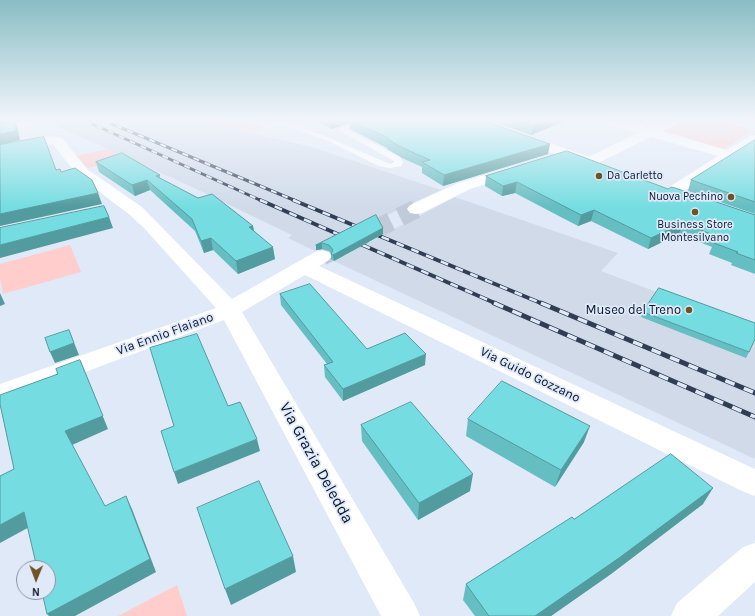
<!DOCTYPE html>
<style>
body{margin:0}
#map{position:relative;width:755px;height:616px;overflow:hidden;background:#e0e9f7;font-family:Karla,sans-serif}
canvas{display:block}
.north{position:absolute;left:16px;top:560px;width:40px;height:40px;box-sizing:border-box;background:#e0e9f7;border:1px solid #8a95a7;border-radius:50%;rotate:181deg;font-size:11px;font-weight:700;line-height:16px;text-align:center;color:#081730}
.north::after{content:'';display:block;margin:auto;width:14px;height:18px;background:#6e5325;clip-path:polygon(50% 0,100% 100%,50% 72%,0 100%)}
</style>
<div id="map">
<canvas width="755" height="616"></canvas>
<div class="north">N</div>
</div>
<script>
const c = document.querySelector('canvas').getContext('2d');
c.lineJoin = 'round';
function fill(path, color) { c.fillStyle = color; c.fill(path, 'evenodd'); }
function strokePath(path, color, width, dash) { c.strokeStyle = color; c.lineWidth = width; c.lineCap = dash ? 'butt' : 'round'; c.setLineDash(dash || []); c.stroke(path); }
function label(font, color, halo, rows, align = 'center') {
  c.font = font + ' Karla,sans-serif'; c.lineWidth = 3.5; c.setLineDash([]); c.textBaseline = 'middle'; c.strokeStyle = halo; c.fillStyle = color; for (const [text, x, y, turn = 0] of rows) {
    c.save(); c.translate(x, y); c.rotate((+turn || 0) * Math.PI / 180); c.textAlign = isNaN(turn) ? turn : align; if (halo) c.strokeText(text, 0, 0); c.fillText(text, 0, 0); c.restore();
  }
}
fill(new Path2D(`
 M54,121h146l112,26 129,43 -35,16 -91,45 -27,-13 4,-3 -102,-49 -141,-63z
 M455,197l163,56 -17,18 154,58v130l-421,-198z`), '#d0dae9');
fill(new Path2D(`
 M213,121h30l26,6 -15,6 -47,-11z
 M679,121h49l-3,1 28,8 -32,21 -65,-19z
 M107,149l22,10 -41,9 -12,-12z
 M70,245l11,27 -78,22 -3,-16v-14z
 M177,585l10,31h-69z`), '#fecdcc');
strokePath(new Path2D(`
 M322,256l94,-47`), '#c0cad9', 19, [19, 10]);
fill(new Path2D(`
 M26,121l9,1 -7,4 -28,6v-4l24,-5 3,-1z
 M244,121c8,-1 17,3 25,3 7,-1 12,-3 19,-3l-1,1 45,17 53,23 5,2 5,-2 -1,-1 -57,-32 28,-8h10l-1,1 -28,7 54,28 3,5 -2,4 -11,2 -11,-2 -51,-25 -47,-17 -12,4z`), '#fff');
fill(new Path2D(`
 M606,121h19l23,6 14,-6h16l-1,3 -15,7 65,19 23,-14 5,-1v10l-77,50 -6,2 -6,-2 -2,-3 2,-3 52,-33 -67,-19 -57,28 -5,1 -5,-1 -2,-3 2,-3 54,-26 -31,-9z
 M50,136l12,2 25,31 55,38 90,92 83,-47 7,-2 7,2 3,4 -3,4 -10,6 436,203v27l-11,-4 -439,-217 -63,37 172,291 6,13h-39l-157,-296 -224,84v-20l216,-76 -72,-80 -14,-13 -53,-40 -24,-31 -53,10v-8z
 M514,166l5,2 3,3 -3,3 -49,15 -48,24 -6,1 -6,-1 -3,-4 3,-4 48,-22z
 M755,543v39l-37,34h-47l6,-13 66,-56z`), '#fff');
fill(new Path2D(`
 M470,121h17l108,38 2,3 -2,3 -5,1 -5,-1 -114,-41z`), '#fff');
const railFar2 = new Path2D(`
 M86,121l176,80
 M105,121l191,80`);
const railFar1 = new Path2D(`
 M260,200l237,104
 M293,200l250,104`);
const rail = new Path2D(`
 M494,303l261,114
 M541,303l214,90`);
strokePath(railFar2, '#303e55', 3);
strokePath(railFar1, '#303e55', 4);
strokePath(rail, '#303e55', 5);
strokePath(railFar2, '#e0e9f7', 2, [6]);
strokePath(railFar1, '#e0e9f7', 2.5, [8]);
strokePath(rail, '#e0e9f7', 3.5, [10]);
fill(new Path2D(`
 M316,121h168l64,33 -105,32 -21,-13v-6l-20,-9 -15,-9v-1l-37,-19v-6l-19,6z
 M491,121h74l-34,14z
 M632,121h15l-6,2z
 M755,140v74l-67,-23 3,-11z
 M96,162l64,13v3l38,20 55,28 1,5 21,28 -37,15 -25,-24 -9,3 -9,-22 -45,-41 -15,6 -36,-24z
 M486,176l182,13 87,26v59l-24,-9 1,-2 -23,-9 3,-7 -33,-13 -31,15 -57,-28 -13,5 -63,-33 -13,3 -17,-10z
 M383,228v6l-49,27 -3,-2v-6l-2,-2 -7,-2 -6,1v-5z
 M280,294l87,55 58,16 -82,36 -18,-24 -1,-12 3,-1 -46,-59z
 M643,312l106,40 -3,6 -105,-41z
 M468,419l116,23 -29,45 -89,-51z
 M361,425l109,66 -52,29 -56,-79z
 M703,504l-92,70 -60,42h-76l-12,-16 3,-16 108,-65z`), '#65bec2');
fill(new Path2D(`
 M0,121h16l1,2h-1l2,7 2,10 -20,5z
 M331,121h19v2l-19,6z
 M545,121h20l-34,14 2,-9z
 M642,121h5l-6,2z
 M550,144l-2,10 -105,32 1,-11z
 M147,180l3,10 -15,6 -3,-11z
 M517,182l-2,11 -13,3 1,-10z
 M98,193l4,11 -102,22v-12z
 M594,210l-3,11 -13,5 3,-11z
 M109,217l4,11 -113,30v-13z
 M683,223l-4,11 -31,15 3,-11z
 M253,226l2,12 -6,-11z
 M383,228v6l-49,27 -1,-6z
 M211,238l2,12 -9,3 -3,-12z
 M322,243v6l-6,1v-5z
 M273,247l2,12 -37,15 -2,-13z
 M0,293l5,11 -5,2z
 M69,330l10,25 -24,8 -5,-11z
 M426,354l-1,11 -82,36v-12z
 M80,360l28,69 -36,16 -7,-14z
 M590,426l-6,16 -29,45 6,-17z
 M257,439l3,12 -82,33 -4,-12z
 M473,474l-3,17 -52,29 1,-17z
 M713,488l-10,16 -92,70 -60,42h-16z
 M126,496l6,13 24,63 -81,44h-26l-2,-2z
 M24,512l9,13 -33,18v-18z
 M293,556l3,16 -65,33 -6,-16z`), '#529b9e');
const building = new Path2D(`
 M15,121l1,10 -16,3v-10z
 M351,121h133l66,23 -106,31 -22,-13 8,-2 -27,-12 -16,-9 1,-1z
 M519,121h26l-12,5z
 M44,137l12,33 4,-1 1,3 14,-4 17,12 6,13 -98,21v-69z
 M755,140v62l-64,-22z
 M567,151l101,38 3,-2 4,1 80,27v45l-19,-7 2,-1 -24,-9 7,-5 -38,-15 -32,15 -57,-28 -13,5 -64,-33 -14,4 -17,-10z
 M122,153l38,22 -4,1 42,22 14,-4 41,32 -4,1 24,20 -37,14 -25,-23 -10,3 -9,-22 -45,-39 -15,5 -36,-23z
 M104,206l5,11 -109,28v-17z
 M376,215l7,13 -50,27 -2,-1 2,-4 -4,-5 -7,-2 -6,2z
 M310,284l57,65 38,-16 21,21 -83,35 -19,-24 9,-3 -53,-68z
 M659,288l96,35v16l-6,13 -106,-40z
 M69,330l5,13 -24,9 -5,-14z
 M197,334l31,72 12,-4 17,37 -83,33 -13,-41 13,-5 -24,-78z
 M80,360l23,56 -38,15 40,75 21,-10 24,63 -103,55 -5,-22h6v-24h-11l-13,-56 -24,13v-49l14,-7 -14,-65v-9l58,-21 -2,-5z
 M502,381l88,45 -29,44 -93,-51z
 M411,402l62,72 -54,29 -58,-78z
 M671,454l42,34 -94,70 -84,58h-46l-23,-32 106,-67 2,2z
 M259,481l34,75 -68,33 -28,-81z`);
fill(building, '#75dde1');
strokePath(building, '#529b9e', 1);
const sky = c.createLinearGradient(0, 0, 0, 207);
sky.addColorStop(0, '#89bdc4');
sky.addColorStop(0.58, '#f1f5fb');
sky.addColorStop(1, '#f1f5fb00');
c.fillStyle = sky;
c.fillRect(0, 0, 755, 207);
for (const [x, y, r, color] of [
 [599,176,4,"#6e5325"],
 [731,197,4,"#6e5325"],
 [695,212,4,"#6e5325"],
 [689,310,4,"#6e5325"]
]) { const dot = new Path2D(); dot.arc(x, y, r, 0, 2 * Math.PI); c.fillStyle = color; c.fill(dot); strokePath(dot, '#e0e9f7', 1.5); }
label('11px', '#081730', '#e0e9f7', [
 ["Da Carletto",607,176],
 ["Nuova Pechino",723,197,"right"],
 ["Business Store",695,225,"center"],
 ["Montesilvano",695,238,"center"]
], 'left');
label('13px', '#081730', '#e0e9f7', [
 ["Museo del Treno",681,310]
], 'right');
label('13px', '#081730', '#e0e9f7', [
 ["Via Ennio Flaiano",165,334,-20],
 ["Via Guido Gozzano",530,375,26]
]);
label('16px', '#081730', '#e0e9f7', [
 ["Via Grazia Deledda",316,463,61]
]);
</script>
